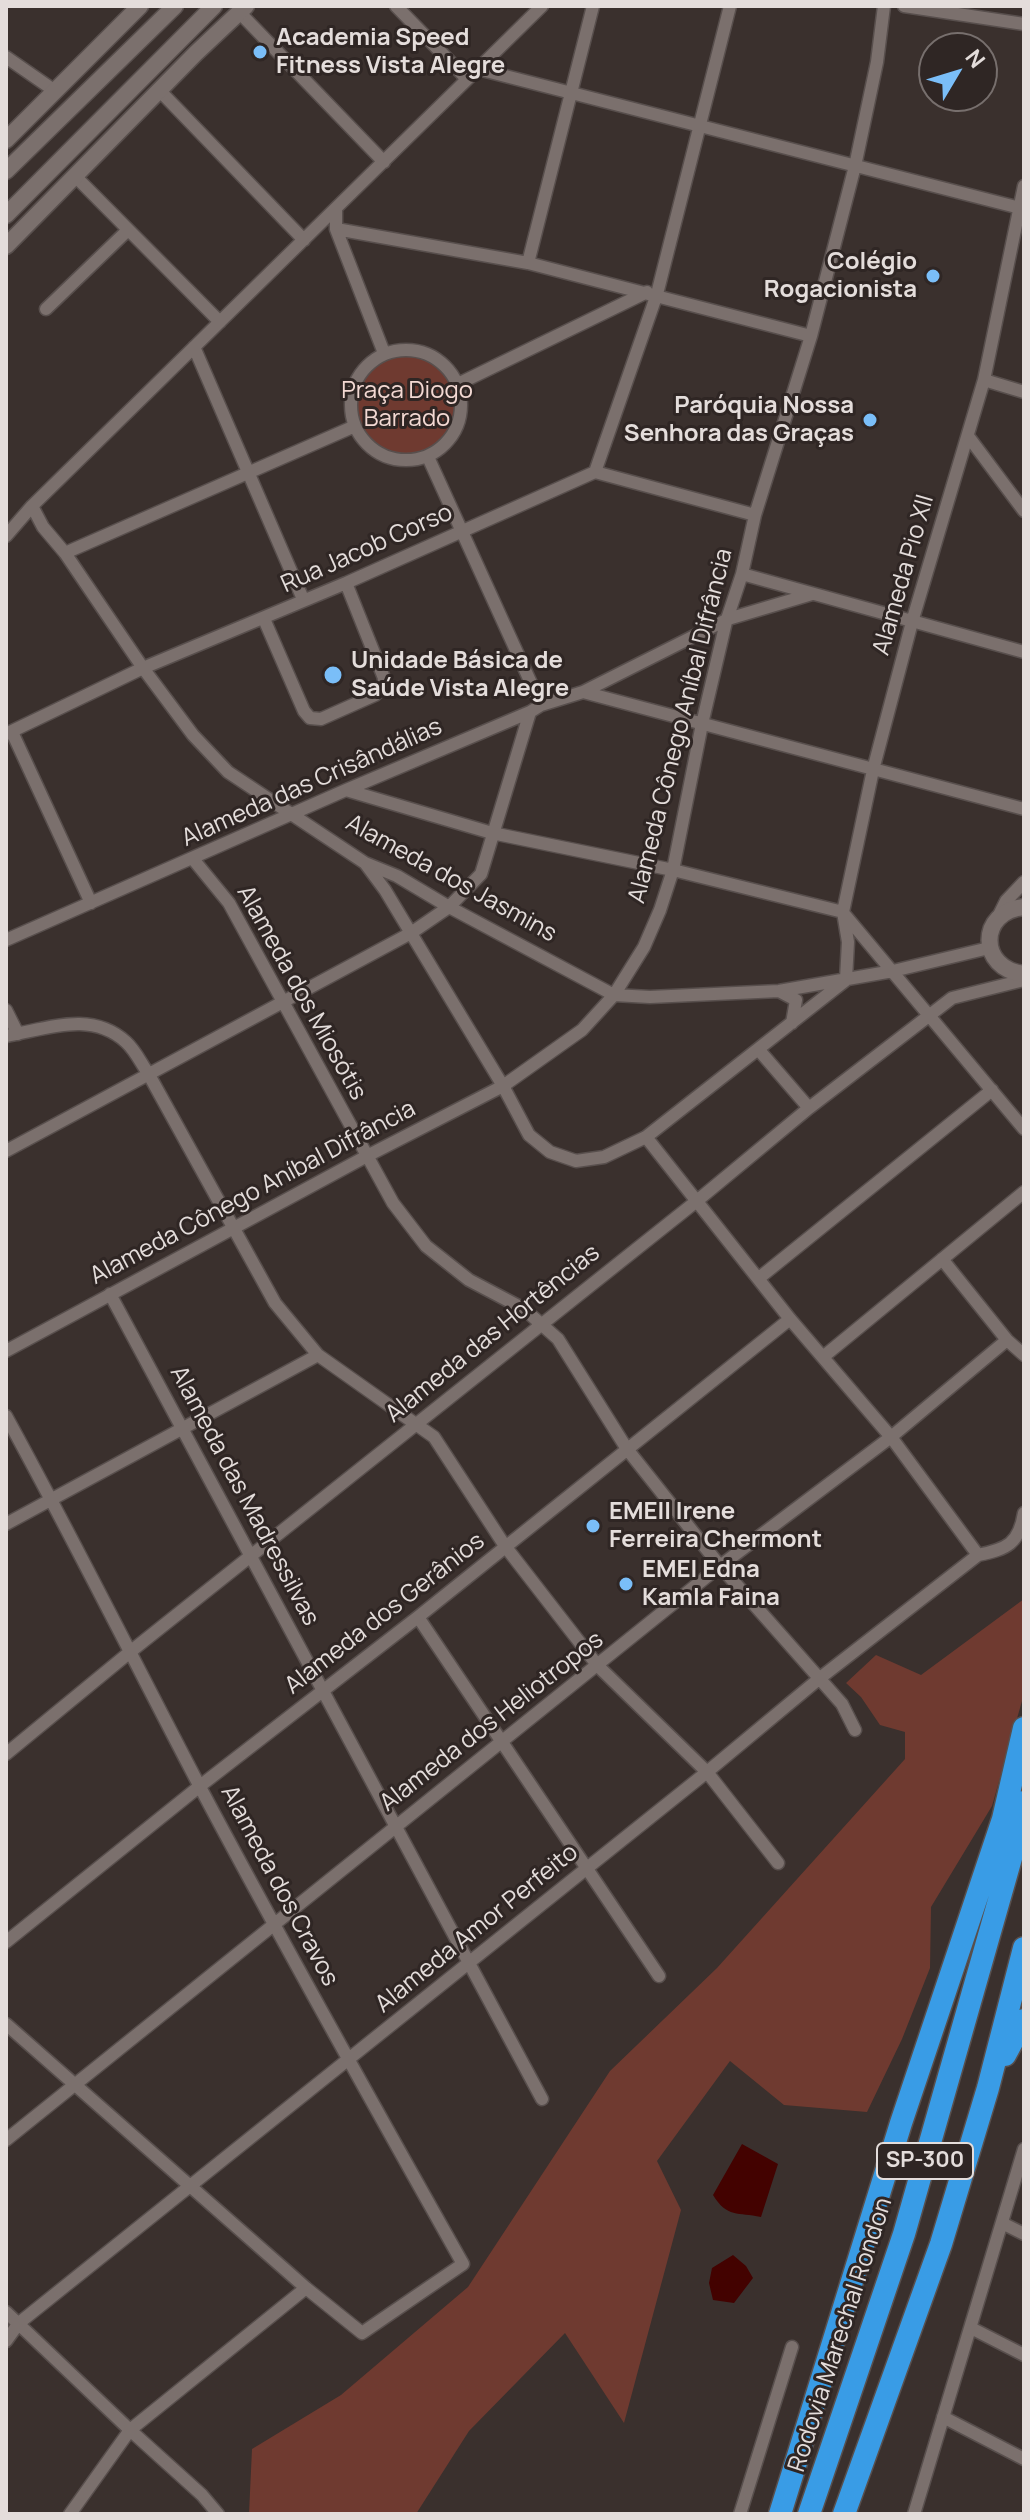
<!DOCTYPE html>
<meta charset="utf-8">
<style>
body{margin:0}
#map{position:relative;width:1030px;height:2520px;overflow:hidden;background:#3a302d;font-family:Manrope,sans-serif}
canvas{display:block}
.frame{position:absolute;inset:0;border:8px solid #e4dddb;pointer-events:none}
.north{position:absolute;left:918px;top:32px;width:80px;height:80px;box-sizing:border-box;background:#2f2624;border:2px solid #776f6d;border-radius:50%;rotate:52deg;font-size:22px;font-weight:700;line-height:32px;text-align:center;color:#e4dddb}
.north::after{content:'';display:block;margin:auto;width:28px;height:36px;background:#7abef8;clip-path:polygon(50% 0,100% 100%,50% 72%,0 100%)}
</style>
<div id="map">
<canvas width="1030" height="2520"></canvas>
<div class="frame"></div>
<div class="north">N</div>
</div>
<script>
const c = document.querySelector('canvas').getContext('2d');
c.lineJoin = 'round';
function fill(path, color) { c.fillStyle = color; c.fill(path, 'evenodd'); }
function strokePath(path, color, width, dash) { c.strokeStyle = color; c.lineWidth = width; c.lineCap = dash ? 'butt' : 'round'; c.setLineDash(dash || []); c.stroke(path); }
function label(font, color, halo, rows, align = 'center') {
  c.font = font + ' Manrope,sans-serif'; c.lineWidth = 6; c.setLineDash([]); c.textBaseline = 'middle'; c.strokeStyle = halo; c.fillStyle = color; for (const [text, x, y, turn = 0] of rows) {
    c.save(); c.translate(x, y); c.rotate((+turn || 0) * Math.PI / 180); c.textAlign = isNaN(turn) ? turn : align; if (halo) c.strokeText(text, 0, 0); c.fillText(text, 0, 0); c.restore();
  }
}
fill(new Path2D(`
 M353 405a53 53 0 1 1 106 0a53 53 0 1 1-106 0Z
 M1024,1599v95l-32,112 -61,101 -1,61 -28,71 -35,73 -83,-7 -54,-44 -73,100 24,49 -57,213 -59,-90 -96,98 -53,83h-167l3,-65 89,-54 127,-108 142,-216 107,-103 188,-209v-27l-25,-7 -19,-28 -15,-14 30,-28 45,20z`), '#6f3a30');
fill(new Path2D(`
 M742,2144l36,20 -17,53c-23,-5 -34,1 -48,-22z
 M733,2255l13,11 7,12 -19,25 -21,-3 -4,-17 3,-15z`), '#430200');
const street = new Path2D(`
 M396,6l71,73
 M904,6l120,18
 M239,12l145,150
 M6,57l49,34
 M478,69l546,140
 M160,91l144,149
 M75,176l145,146
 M336,208v21l192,34 283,73
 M336,229l48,124
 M528,263l65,-257
 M46,309l82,-79
 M194,347l109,252
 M351 405a55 55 0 1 1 110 0a55 55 0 1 1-110 0Z
 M984,380l40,12
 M458,384l189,-92
 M968,436l56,75
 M428,457l113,248
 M595,472l62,-178 73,-288
 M32,506l11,21 22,26 78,115 50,67 35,37 137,91 32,13 52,31 165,88 36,2 129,-6 114,-20 96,-23
 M6,536l26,-30 510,-500
 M65,553l290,-127
 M742,574l282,78
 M264,619l40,92 6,7 11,1 54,-24 8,-8 1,-9 -38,-95
 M583,692l441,117
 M12,732l79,171
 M6,734l137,-66 203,-85 249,-111 160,43
 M346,790l146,43 181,37 170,42
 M193,859l36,44 164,300 33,43 43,34 55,29 34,30 69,110 93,117 122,138 13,26
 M365,863l20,27 118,196 26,49 21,17 26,9 28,-4 42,-20 200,-157
 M845,915l179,214
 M998,917l8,-16 18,-19
 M6,940l340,-150 184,-78 11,-7 42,-13 145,-73 84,-25
 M846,979l2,-37 -5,-30 30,-142 39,-148 72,-242 40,-194
 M779,991l17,9 -4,23
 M6,1010l12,24
 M6,1036c41,-7 85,-26 120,6 9,8 15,21 22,31l127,230 43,52 116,82 71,109 93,120 109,106 71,91
 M758,1049l51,59
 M646,1137l144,182 101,118 87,118
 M6,1151l405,-218 38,-26 32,-33 49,-162
 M942,1259l65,81 17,15
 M759,1278l233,-188
 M110,1294l432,805
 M6,1351l361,-195 136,-70 79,-56 32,-35 30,-48 16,-37 13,-40 29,-146 24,-102 16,-48 13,-59 56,-179 44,-170 22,-104 7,-56
 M823,1357l201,-165
 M6,1416c67,122 129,247 194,371 85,160 174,319 263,477l-101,69 -56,-45 -300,-264
 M6,1524l312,-169
 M418,1617l241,359
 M6,1754l124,-102 568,-452 111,-92 143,-110 72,-18
 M6,1942l194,-156 218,-169 372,-298
 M6,2140l714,-574 171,-129 116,-97
 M1002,2223l22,11
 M6,2312l124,118 72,65 16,19
 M971,2328l53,27
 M6,2341l13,-18 688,-551 113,-94 158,-123c29,-6 41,-11 46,-42
 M943,2417l81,42
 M70,2514l60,-84 176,-142
 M740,2514l52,-167
 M914,2514l110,-365`);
const secondary = new Path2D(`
 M6,140l134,-134
 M6,171l169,-165
 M6,215l208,-209
 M6,246l190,-193 50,-47
 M1024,907c-46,4 -46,62 0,67`);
const highway = new Path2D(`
 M1005,2055l19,-35
 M780,2514l121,-391 102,-304 21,-91
 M809,2514l95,-280 113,-397 7,-35
 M844,2514l97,-270 47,-156 36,-140`);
strokePath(street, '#584f4d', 15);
strokePath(secondary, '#584f4d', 19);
strokePath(highway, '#584f4d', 25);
strokePath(street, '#7b706d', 12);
strokePath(secondary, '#7b706d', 16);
strokePath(highway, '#399ce6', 22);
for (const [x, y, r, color] of [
 [260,52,8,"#7abef8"],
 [933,276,8,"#7abef8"],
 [870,420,8,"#7abef8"],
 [333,675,10,"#7abef8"],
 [593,1526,8,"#7abef8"],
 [626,1584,8,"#7abef8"]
]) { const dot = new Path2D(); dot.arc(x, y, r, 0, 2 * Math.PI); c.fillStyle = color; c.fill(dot); strokePath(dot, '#2f2624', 3); }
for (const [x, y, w] of [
 [925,2161,96]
]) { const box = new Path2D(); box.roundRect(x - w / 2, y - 18, w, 36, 6); c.fillStyle = '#2f2624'; c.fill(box); strokePath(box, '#e4dddb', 2); }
label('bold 22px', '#e4dddb', null, [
 ["SP-300",925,2161]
]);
label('bold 24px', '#e4dddb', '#2f2624', [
 ["Academia Speed",276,38],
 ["Fitness Vista Alegre",276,66],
 ["Colégio",917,262,"right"],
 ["Rogacionista",917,290,"right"],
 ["Paróquia Nossa",854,406,"right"],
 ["Senhora das Graças",854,434,"right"],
 ["Unidade Básica de",351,661],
 ["Saúde Vista Alegre",351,689],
 ["EMEII Irene",609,1512],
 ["Ferreira Chermont",609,1540],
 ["EMEI Edna",642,1570],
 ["Kamla Faina",642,1598]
], 'left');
label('24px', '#f3d9d3', '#2f2624', [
 ["Praça Diogo",407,391],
 ["Barrado",407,419]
]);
label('24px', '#e4dddb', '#2f2624', [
 ["Rua Jacob Corso",367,549,-24],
 ["Alameda Pio XII",904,575,-74],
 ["Alameda Cônego Aníbal Difrância",681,726,-76],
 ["Alameda das Crisândálias",312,783,-24],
 ["Alameda dos Jasmins",451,879,29],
 ["Alameda dos Miosótis",301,993,61],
 ["Alameda Cônego Aníbal Difrância",253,1193,-28],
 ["Alameda das Hortências",493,1334,-39],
 ["Alameda das Madressilvas",244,1496,62],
 ["Alameda dos Gerânios",385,1614,-38],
 ["Alameda dos Heliotropos",492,1722,-38],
 ["Alameda dos Cravos",279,1886,62],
 ["Alameda Amor Perfeito",477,1929,-39],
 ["Rodovia Marechal Rondon",841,2335,-72]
]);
</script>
